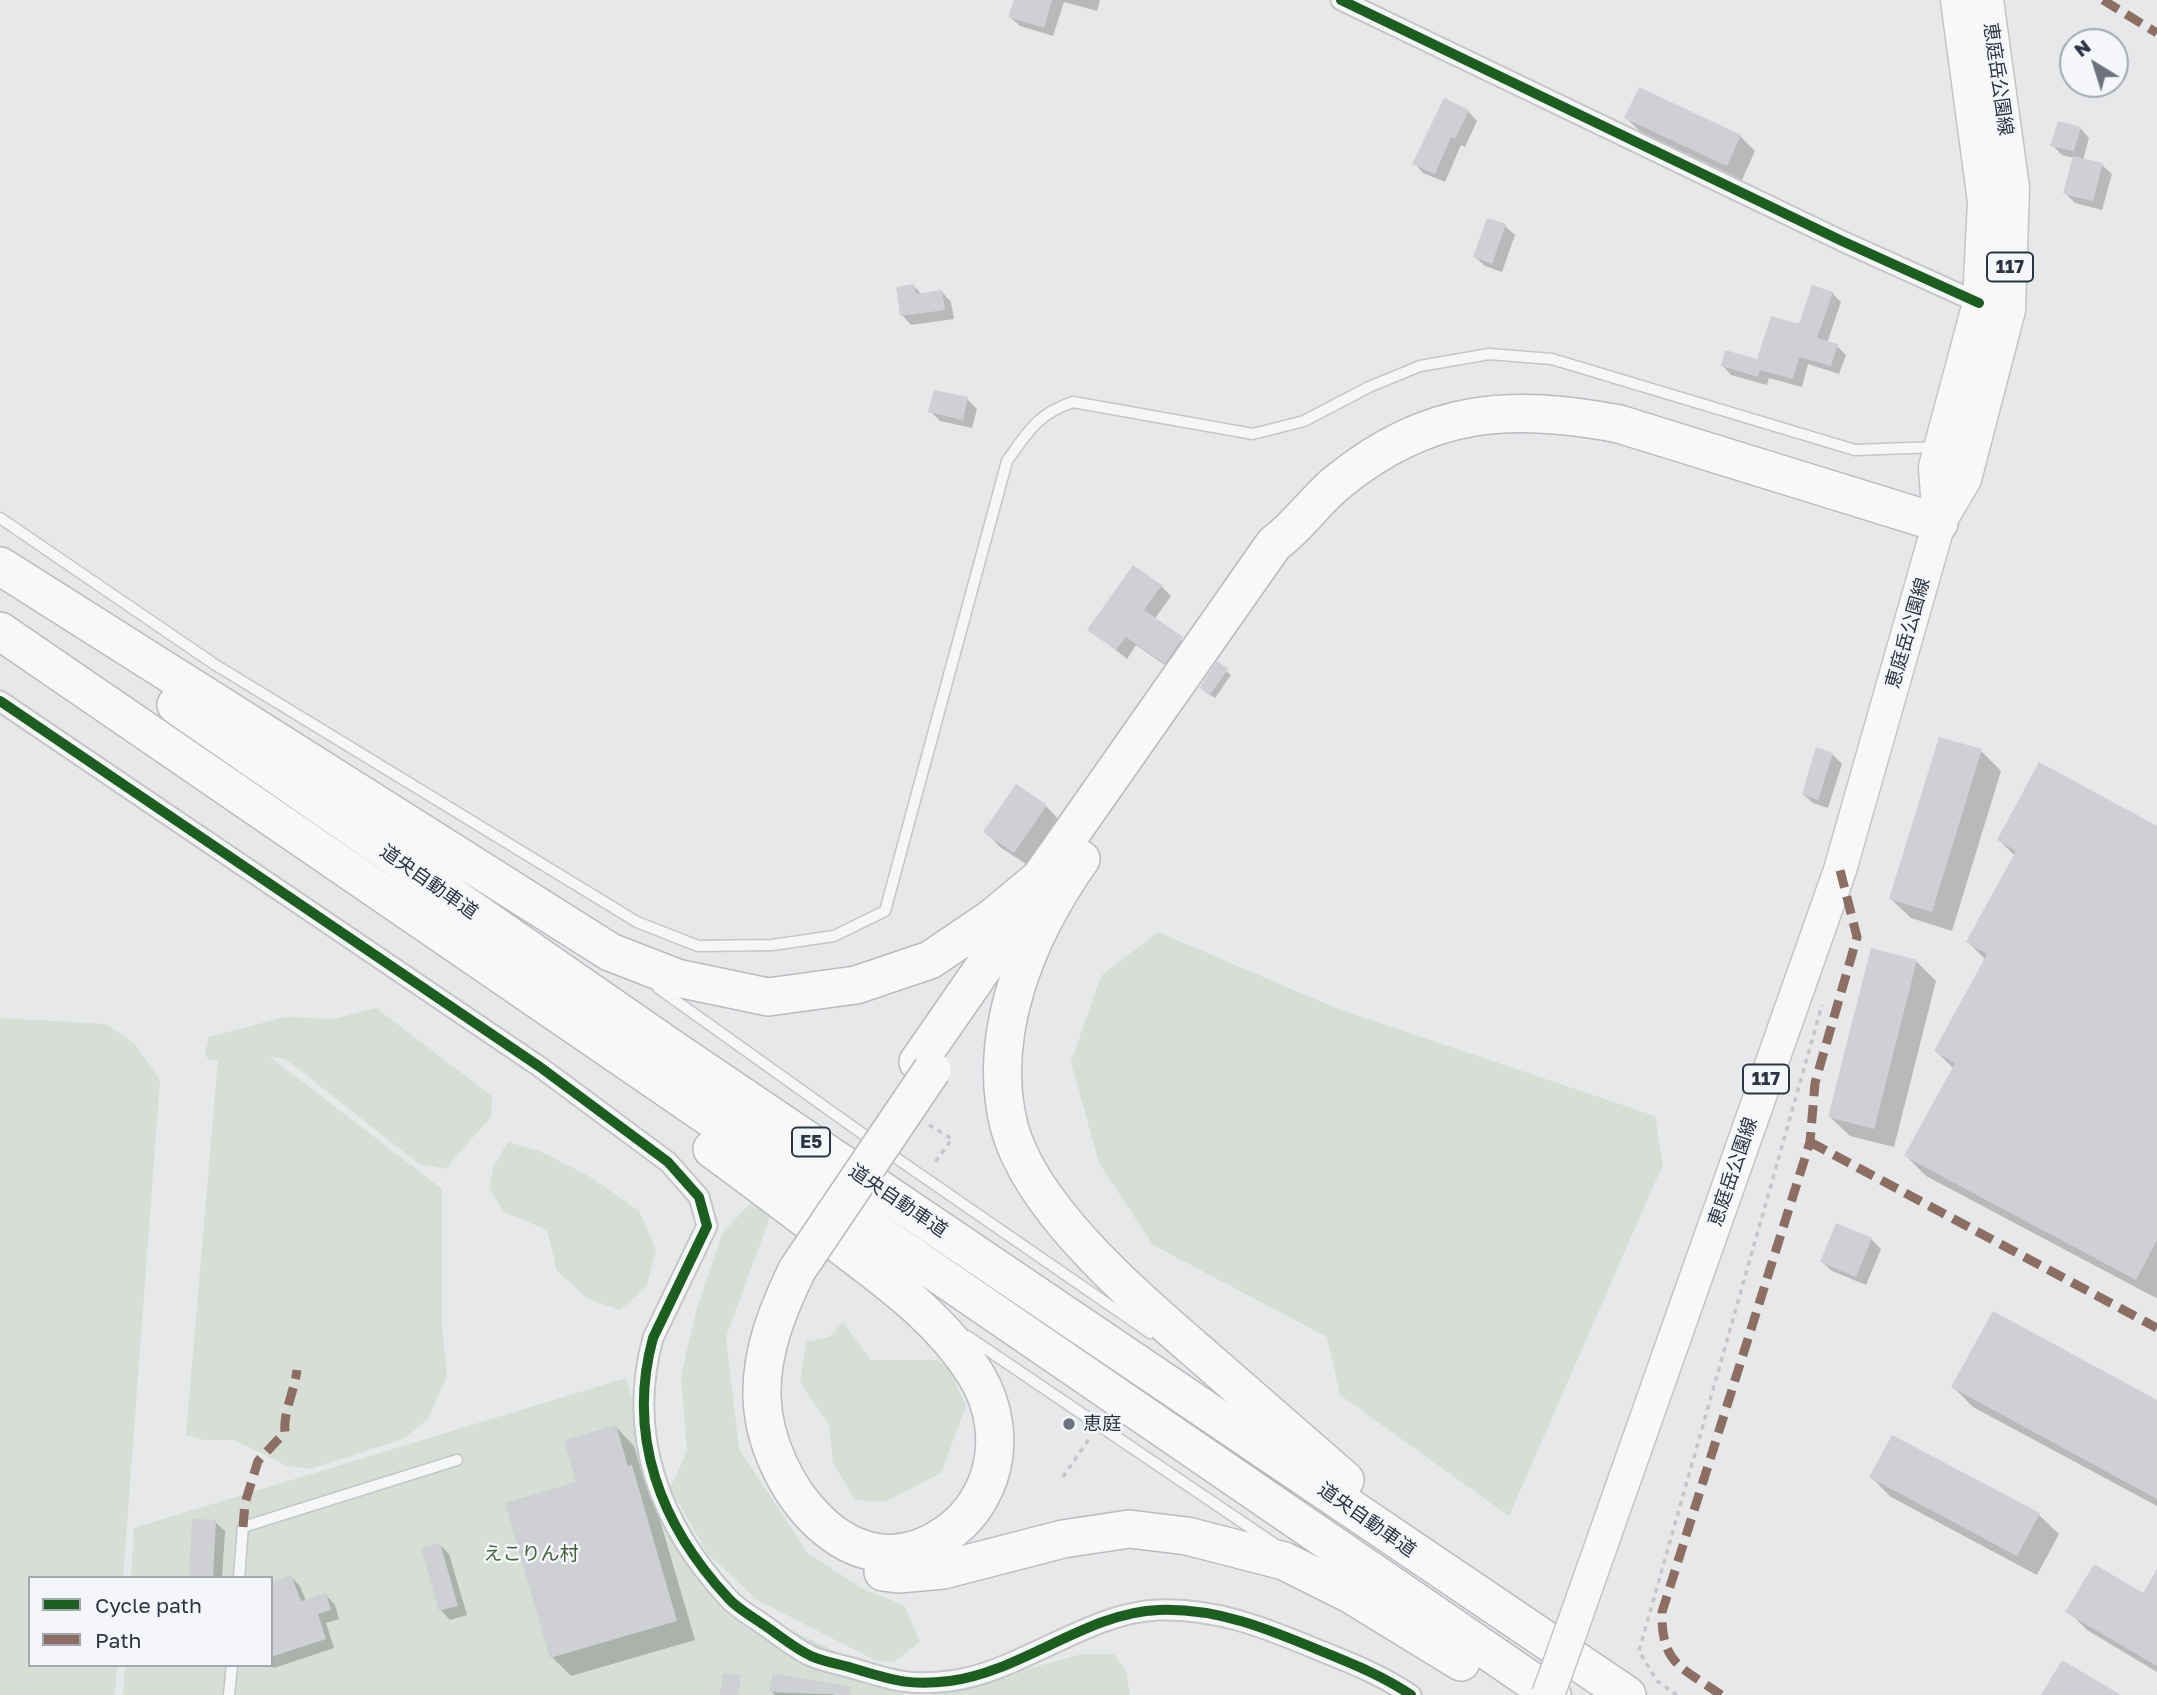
<!DOCTYPE html>
<meta charset="utf-8">
<style>
body{margin:0}
#map{position:relative;width:2157px;height:1695px;overflow:hidden;background:#e6e8ea;font-family:"Golos Text",sans-serif}
canvas{display:block}
.legend{position:absolute;left:28px;top:1576px;width:245px;height:91px;box-sizing:border-box;background:#f4f6f9;border:2px solid #a4a8b1;margin:0;padding:9px 12px;list-style:none;font-size:21px;color:#2b3445}
.legend li{display:flex;align-items:center;gap:14px;height:35px}
.legend b{width:35px;border:2px solid #a4a8b1}
.north{position:absolute;left:2059px;top:28px;width:70px;height:70px;box-sizing:border-box;background:#f4f6f9;border:2px solid #a4a8b1;border-radius:50%;rotate:322deg;font-size:19px;font-weight:700;line-height:28px;text-align:center;color:#2b3445}
.north::after{content:'';display:block;margin:auto;width:24px;height:32px;background:#6c737f;clip-path:polygon(50% 0,100% 100%,50% 72%,0 100%)}
</style>
<div id="map">
<canvas width="2157" height="1695"></canvas>
<ul class="legend">
<li><b style="height:9px;background:#1b5e20"></b>Cycle path</li>
<li><b style="height:9px;background:#8d6e63"></b>Path</li>
</ul>
<div class="north">N</div>
</div>
<script>
const c = document.querySelector('canvas').getContext('2d');
c.lineJoin = 'round';
function fill(path, color) { c.fillStyle = color; c.fill(path, 'evenodd'); }
function strokePath(path, color, width, dash) { c.strokeStyle = color; c.lineWidth = width; c.lineCap = dash ? 'butt' : 'round'; c.setLineDash(dash || []); c.stroke(path); }
function label(font, color, halo, rows, align = 'center') {
  c.font = font + ' "Golos Text","Noto Sans JP",sans-serif'; c.lineWidth = 5; c.setLineDash([]); c.textBaseline = 'middle'; c.strokeStyle = halo; c.fillStyle = color; for (const [text, x, y, turn = 0] of rows) {
    c.save(); c.translate(x, y); c.rotate((+turn || 0) * Math.PI / 180); c.textAlign = isNaN(turn) ? turn : align; if (halo) c.strokeText(text, 0, 0); c.fillText(text, 0, 0); c.restore();
  }
}
fill(new Path2D(`
 M1158,932l180,77 317,107 8,48 -154,352 -169,-121 -13,-58 -174,-92 -54,-82 -28,-101 30,-86z
 M376,1008l116,88 -1,21 -46,52 -26,-5 -132,-104 -18,-4 173,133v137l5,50 -19,43 -25,20 -93,30 -25,-4 -51,-25h-30l-18,-5 32,-375 -8,1 -5,-6 4,-18 76,-20 49,2z
 M0,1018l106,6 29,20 25,36 -37,498h-93v87h87l-2,30h-115z
 M508,1142l34,10 50,26 47,33 17,39 -9,36 -27,24 -32,-11 -31,-28 -10,-41 -43,-18 -15,-24 5,-23z
 M752,1202l18,15 -44,120 13,112 69,104 53,35 43,17 16,37 -26,20 -17,-1 -120,-61 -49,-46 -38,-66 17,-37 -6,-75 16,-68 26,-76z
 M843,1322l28,38h67l12,11 16,35 -25,67 -57,29 -29,-2 -22,-37 -4,-38 -29,-42 6,-41 23,-5z
 M626,1378l39,133 65,90 176,84 -2,10h-781l2,-30h146v-87h-140l3,-50z
 M1082,1654h32l12,16 4,25h-199z`), '#d6ded6');
fill(new Path2D(`
 M1015,0h85l-3,11 -33,-9 -11,34 -33,-10 -10,-9z
 M1468,111l9,10 -12,26 -4,-2 -16,37 -22,-9 -9,-10z
 M1626,118l114,18 15,15 -13,29 -101,-48z
 M2080,128l9,10 -6,22 19,5 10,9 -10,36 -27,-7 -10,-10 9,-35 -12,-3 -10,-10z
 M1505,226l10,9 -13,37 -17,-6 -10,-9z
 M914,286l8,9 20,-3 9,10 3,17 -43,6 -9,-10z
 M1832,293l9,9 -14,41 10,3 9,9 -7,19 -31,-10 -6,23 -33,-9 -2,7 -36,-10 -8,-9 35,-5z
 M967,399l10,10 -5,19 -32,-7 -10,-10z
 M1161,586l10,10 -17,24 38,29 -17,23 -39,-27 -9,14 -38,-30z
 M1218,664l13,11 -16,23 -10,-6z
 M1981,751l20,20 -49,160 -41,-13 -20,-19z
 M1832,754l10,10 -14,44 -15,-5 -10,-9z
 M1046,806l14,15 -31,45 -29,-19 -14,-15z
 M2157,828v469l-1,1 -230,-122 -20,-20 48,-87 -18,-18 50,-91 -18,-18 47,-86 -16,-16z
 M1916,961l20,20 -42,166 -44,-11 -20,-19z
 M1871,1239l10,10 -15,36 -34,-14 -10,-9z
 M1953,1387l204,15v104l-184,-99z
 M615,1426l19,20 10,34 6,6 45,154 -124,36 -19,-19 26,-174z
 M1871,1477l168,38 20,19 -22,41 -146,-78z
 M215,1522l10,9 -3,47h-32z
 M440,1545l9,9 18,61 -17,5 -9,-10z
 M2157,1572v100l-70,-42 -19,-19 76,-15z
 M291,1577l9,9 6,15 20,-6 9,10 4,14 -13,4 8,25 -60,20 -3,-3v-24z
 M835,1689l-2,6h-58l-4,-4z`), '#0003');
fill(new Path2D(`
 M1014,0h38l-8,28 -36,-11z
 M1639,87l102,48 -14,31 -103,-48z
 M1444,98l25,12 -14,29 -4,-2 -16,37 -23,-10z
 M2058,121l23,6 -7,24 -24,-5z
 M2073,156l30,7 -10,38 -30,-7z
 M1487,218l19,6 -14,40 -19,-7z
 M914,284l2,10 26,-4 3,20 -45,6 -4,-29z
 M1812,285l21,7 -16,46 21,6 -7,22 -32,-9 -6,22 -33,-9 -2,7 -37,-11 4,-16 32,9 14,-43 28,8z
 M934,390l34,7 -5,23 -35,-8z
 M1133,565l29,20 -18,25 39,27 -18,27 -39,-27 -10,13 -29,-20z
 M1217,661l11,8 -18,26 -11,-7z
 M1939,737l43,12 -50,163 -43,-13z
 M1816,747l17,6 -15,47 -16,-6z
 M2039,762l118,64v414l-21,40 -232,-124 51,-93 -21,-12 53,-97 -21,-12 50,-91 -19,-11z
 M1016,784l31,21 -33,48 -31,-21z
 M1871,948l46,12 -43,169 -46,-12z
 M1836,1223l36,15 -16,39 -36,-15z
 M1993,1311l164,89v99l-206,-112z
 M616,1425l12,41 4,-1 45,156 -127,37 -45,-155 71,-21 -12,-42z
 M1892,1435l148,78 -23,43 -148,-79z
 M192,1519l24,1 -3,58h-24z
 M440,1543l18,63 -19,5 -18,-63z
 M2094,1564l49,29 14,-24v97l-92,-54z
 M291,1575l10,26 25,-8 5,17 -13,4 8,25 -55,18v-75z
 M2062,1660l59,35h-80z
 M723,1673l18,2 -3,20h-18z
 M773,1673l78,14 -1,8 -81,-3z`), '#ced0d3');
const service = new Path2D(`
 M0,518l214,146 423,258 61,24 74,-1 62,-9 51,-25 122,-450c21,-29 30,-47 66,-59l180,32 51,-13 65,-34 51,-21 69,-12 63,5 303,91 82,-3
 M658,988l216,154
 M886,1151l264,182
 M967,1336l306,207
 M239,1578l4,-51 214,-67
 M229,1695l3,-30`);
const minor = new Path2D(`
 M1341,0l501,241 137,62
 M0,701l540,366 128,95 31,35 8,29 -54,112c-27,99 8,188 76,261 10,11 26,19 38,28 14,10 29,22 44,29 13,6 28,8 41,12 40,12 55,18 98,13 71,-9 138,-69 209,-71 59,-2 109,19 162,41 32,13 62,25 90,44`);
const primary = new Path2D(`
 M1939,523l-4,-56 44,-164 5,-102 -27,-201
 M1572,1628l268,-758 99,-347 26,-44 44,-169 4,-122 -26,-188`);
const motorway = new Path2D(`
 M0,566l610,386 67,26 91,19 88,-12 74,-25 62,-42 48,-40 234,-334c25,-18 41,-44 65,-63 89,-72 170,-78 280,-57l320,99
 M0,631l1552,1064
 M176,705l498,345 953,645
 M1081,859c-53,75 -95,174 -72,267 23,88 138,181 204,239 44,38 88,77 132,115
 M918,1062l113,-163
 M712,1149c41,30 82,61 123,92 52,40 106,77 141,134 19,31 24,68 13,102 -8,23 -23,44 -44,58 -93,64 -181,-52 -183,-139 -1,-46 16,-86 35,-126
 M883,1572l15,2 45,-4 120,-31 66,-10 58,7 97,25 66,33 111,68`);
strokePath(service, '#c4c6c8', 13);
strokePath(minor, '#c4c6c8', 23);
strokePath(primary, '#c2c5c8', 35);
strokePath(motorway, '#b8bbbf', 40);
strokePath(new Path2D(`
 M929,1125l23,14 -19,26
 M1063,1477l28,-41
 M1677,1695l-20,-14 -18,-30 183,-646`), '#c5c6ca', 3.5, [5, 5]);
strokePath(service, '#f5f6f7', 10);
strokePath(minor, '#f5f6f7', 19);
strokePath(primary, '#f8f8f8', 32);
strokePath(motorway, '#f8f8f8', 37);
const primaryBridge = new Path2D(`
 M1548,1695l24,-67`);
const motorwayBridge = new Path2D(`
 M797,1270l135,-200`);
strokePath(primaryBridge, '#c2c5c8', 35, []);
strokePath(motorwayBridge, '#b8bbbf', 40, []);
strokePath(primaryBridge, '#f8f8f8', 32);
strokePath(motorwayBridge, '#f8f8f8', 37);
strokePath(new Path2D(`
 M2103,0l54,33
 M1810,1142l347,186
 M243,1527l2,-24 13,-42 27,-29c-2,-20 9,-39 12,-62
 M1721,1695c-39,-28 -60,-30 -59,-83l148,-470 5,-59 42,-146 -17,-67`), '#8d6e63', 9, [18, 9]);
strokePath(new Path2D(`
 M1341,0l501,241 137,62
 M0,701l540,366 128,95 31,35 8,29 -54,112c-27,99 8,188 76,261 10,11 26,19 38,28 14,10 29,22 44,29 13,6 28,8 41,12 40,12 55,18 98,13 71,-9 138,-69 209,-71 59,-2 109,19 162,41 32,13 62,25 90,44`), '#1b5e20', 10);
for (const [x, y, r, color] of [
 [1069,1424,7,"#6c737f"]
]) { const dot = new Path2D(); dot.arc(x, y, r, 0, 2 * Math.PI); c.fillStyle = color; c.fill(dot); strokePath(dot, '#f4f6f9', 2.5); }
for (const [x, y, w] of [
 [2010,267,46],
 [1766,1079,46],
 [811,1142,38]
]) { const box = new Path2D(); box.roundRect(x - w / 2, y - 14.5, w, 29, 5); c.fillStyle = '#f4f6f9'; c.fill(box); strokePath(box, '#2b3445', 2); }
label('bold 18px', '#2b3445', null, [
 ["117",2010,267],
 ["117",1766,1079],
 ["E5",811,1142]
]);
label('19px', '#2b3445', '#f4f6f9', [
 ["恵庭岳公園線",1998,79,82],
 ["恵庭岳公園線",1908,633,-74],
 ["道央自動車道",429,882,35],
 ["恵庭岳公園線",1733,1172,-71],
 ["道央自動車道",898,1201,34],
 ["道央自動車道",1367,1520,35]
]);
label('19px', '#2b3445', '#f4f6f9', [
 ["恵庭",1083,1424]
], 'left');
label('19px', '#3f6138', '#f4f6f9', [
 ["えこりん村",531,1554]
]);
</script>
